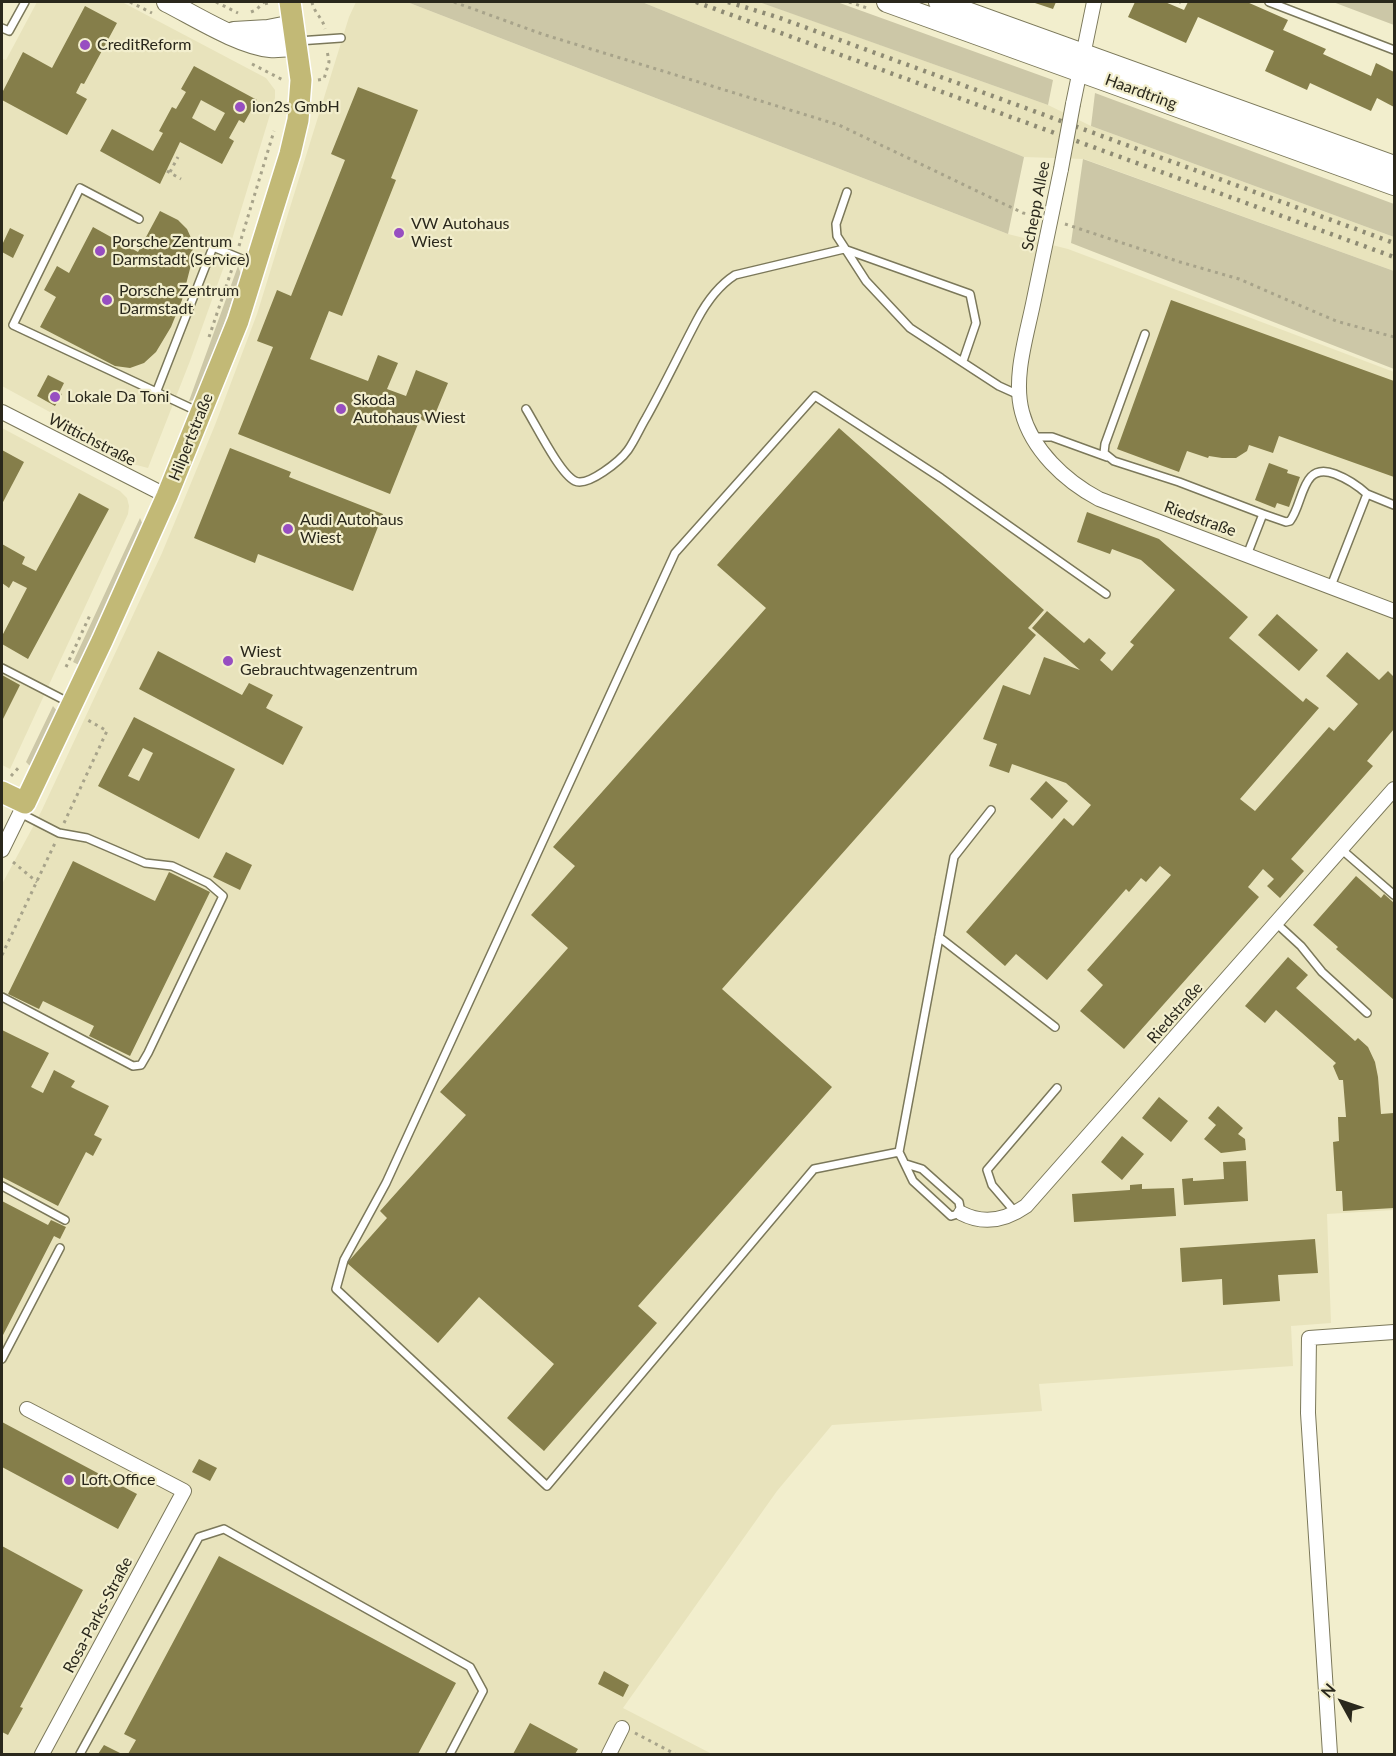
<!DOCTYPE html>
<meta charset="utf-8">
<style>
body{margin:0}
#map{position:relative;width:1396px;height:1756px;overflow:hidden;background:#f2eecd;font-family:Lato,sans-serif}
canvas{display:block}
.frame{position:absolute;inset:0;border:3px solid #2a281c;pointer-events:none}
.north{position:absolute;left:1312px;top:1672px;width:60px;height:60px;-webkit-text-stroke:4px #f2eecd;paint-order:stroke;rotate:310deg;font-size:16px;font-weight:700;line-height:24px;text-align:center;color:#2a281c}
.north::after{content:'';display:block;margin:auto;width:21px;height:27px;background:#2a281c;clip-path:polygon(50% 0,100% 100%,50% 72%,0 100%)}
</style>
<div id="map">
<canvas width="1396" height="1756"></canvas>
<div class="frame"></div>
<div class="north">N</div>
</div>
<script>
const c = document.querySelector('canvas').getContext('2d');
c.lineJoin = 'round';
function fill(path, color) { c.fillStyle = color; c.fill(path, 'evenodd'); }
function strokePath(path, color, width, dash) { c.strokeStyle = color; c.lineWidth = width; c.lineCap = dash ? 'butt' : 'round'; c.setLineDash(dash || []); c.stroke(path); }
function label(font, color, halo, rows, align = 'center') {
  c.font = font + ' Lato,sans-serif'; c.lineWidth = 4.5; c.setLineDash([]); c.textBaseline = 'middle'; c.strokeStyle = halo; c.fillStyle = color; for (const [text, x, y, turn = 0] of rows) {
    c.save(); c.translate(x, y); c.rotate((+turn || 0) * Math.PI / 180); c.textAlign = isNaN(turn) ? turn : align; if (halo) c.strokeText(text, 0, 0); c.fillText(text, 0, 0); c.restore();
  }
}
fill(new Path2D(`
 M37,2h85l144,76 9,12v8l-52,171 -33,92 -42,107 -23,-6 -58,-31 3,-8 -68,-37v-327l4,1z
 M356,2h51l601,232 60,15 326,123v838l-67,4 4,109 -40,3 2,40 -254,18 3,27 -210,14 -55,66 -154,217 89,46h-710v-870l39,-72 121,-259 53,-128 42,-111 92,-297z
 M642,2h118l288,103 43,21 303,111v34l-310,-112 -60,-2z
 M2,428l118,63 7,7 2,8 -1,8 -118,255 -8,-4z`), '#e8e3bc');
fill(new Path2D(`
 M407,2h235l382,155 -16,77z
 M759,2h78l216,78 -5,25z
 M1333,2h61v23z
 M1095,93l299,111v33l-303,-111z
 M1083,159l311,112v98l-323,-126z
 M238,266l3,8 -27,79 -20,47 -5,1z
 M140,518l3,7 -2,6 -62,134 -6,-3z
 M53,706l4,5 -27,55 -4,-4z`), '#ccc7a7');
fill(new Path2D(`
 M1032,2h24l-3,7z
 M1135,2h30l19,8 4,-8h59l41,18 -5,10 43,19 -3,5 48,22 5,-13 18,9v35l-17,-9 -6,13 -61,-28 -3,7 -42,-19 9,-20 -76,-34 -12,26 -58,-26z
 M85,6l32,17 -33,61 -3,-1 -5,10 11,6 -20,36 -65,-35v-7l21,-41 29,16z
 M194,66l63,34 -13,23 -5,-3 -10,18 5,3 -12,23 -42,-22 -20,42 -60,-33 12,-22 41,22 10,-18 -4,-2 13,-24 4,2 10,-17 -5,-3zM201,100l24,13 -10,18 -23,-13z
 M358,87l60,23 -27,68 5,2 -54,136 -13,-5 -19,48 58,22 10,-26 20,8 -11,26 19,7 10,-26 32,13 -17,41 -11,-5 -30,75 -152,-60 35,-87 -16,-6 20,-51 14,6 54,-136 -14,-6z
 M160,211l18,9 9,9 5,11 1,17 -11,43 -11,27 -15,25 -12,11 -14,5 -15,-2 -75,-39 16,-30 -12,-7 13,-24 12,7 24,-46 45,25z
 M10,228l14,7 -11,23 -11,-6v-7z
 M1171,300l223,81v96l-115,-41 -6,17 -24,-8 -2,6 -11,7h-14l-13,-2 -1,2 -21,-7 -8,21 -62,-23z
 M48,375l16,8 -5,10 3,1 -7,12 -18,-10z
 M839,428l205,182 -16,18 8,7 -314,354 110,98 -194,219 19,17 -113,128 -37,-33 47,-54 -75,-67 -41,46 -91,-80 40,-45 -7,-7 86,-96 -26,-23 128,-144 -37,-33 44,-49 -22,-19 213,-239 -49,-43z
 M230,448l61,24 -2,5 94,37 -30,77 -95,-37 -3,9 -61,-25z
 M2,450l22,12 -22,42z
 M1269,463l19,7 -1,3 13,4 -11,30 -12,-4 -2,5 -20,-8z
 M79,493l30,16 -81,150 -26,-15v-8l25,-48 -14,-7 -4,7 -7,-5v-39l23,13 -3,7 14,7z
 M1087,512l72,27 89,78 -19,21 74,64 3,-4 13,10 -79,91 15,12 74,-84 5,4 24,-27 -32,-28 21,-24 32,28 9,-9 6,6v52l-27,32 6,5 -82,93 13,12 -24,27 -13,-12 7,-7 -11,-10 -15,18 11,10 -135,152 -44,-38 23,-26 -16,-15 84,-95 -11,-9 -14,16 -5,-4 -12,14 -3,-3 -79,91 -31,-26 -11,12 -39,-34 98,-114 9,8 18,-21 -25,-22 -54,-19 -3,9 -20,-7 8,-22 -14,-5 20,-54 27,10 14,-38 36,13 -48,-42 15,-17 37,32 5,-5 17,15 -6,7 12,11 22,-26 -4,-3 45,-52 -34,-30 -29,-11 -2,5 -33,-12z
 M1277,614l41,36 -19,21 -41,-36z
 M158,651l84,44 7,-12 24,12 -7,13 37,19 -20,38 -144,-76z
 M2,675l18,10 -18,36z
 M134,717l101,52 -36,70 -101,-53zM143,748l10,5 -14,28 -11,-5z
 M1046,781l22,20 -16,18 -22,-20z
 M226,852l26,13 -12,25 -27,-13z
 M73,861l82,40 14,-29 41,20 -80,164 -41,-20 5,-10 -51,-25 -4,8 -31,-15z
 M1356,876l25,22 3,-4 10,9v97l-58,-51 2,-2 -25,-22z
 M1288,957l20,18 -12,13 59,53 3,-3 10,9 7,15 3,15 3,37 13,-1v95l-51,3 -1,-20h-6l-3,-49 6,-1 -1,-24h8l-3,-37h-4l-6,-14 3,-3 -60,-53 -11,13 -20,-17z
 M2,1030l47,23 -18,34 12,6 11,-23 21,11 -4,6 38,19 -15,29 8,4 -9,17 -7,-4 -28,54 -56,-29z
 M1159,1097l29,24 -17,21 -29,-24z
 M1218,1106l25,22 -5,6 7,5 1,11 -25,3 -17,-14 12,-14 -8,-7z
 M1122,1136l22,18 -22,26 -21,-18z
 M1246,1161l2,40 -64,4 -2,-26 11,-1v3l31,-2 -1,-17z
 M1142,1184v5l32,-1 2,28 -102,6 -2,-28 58,-4v-5z
 M2,1201l46,24 3,-5 15,7 -6,12 -6,-3 -52,101z
 M1315,1239l3,34 -40,2 2,26 -57,4 -1,-26 -40,3 -2,-34z
 M2,1422l135,72 -19,35 -116,-62z
 M199,1459l18,9 -7,13 -18,-9z
 M2,1546l81,44 -63,117 3,1 -15,27 -6,-3z
 M219,1556l237,127 -38,71h-290l8,-14 -12,-6z
 M604,1671l25,14 -6,12 -25,-13z
 M530,1723l48,26 -3,5h-62z
 M104,1745l18,9h-24z`), '#857e4a');
const lane = new Path2D(`
 M1269,2l125,48
 M2,28l7,3 16,-29
 M298,41l43,-3
 M847,192l-11,32 1,12 29,45 44,47 89,58 20,9
 M139,219l-59,-31 -67,137 186,87
 M1145,334l-40,110 -1,9 10,8 65,21 84,32
 M156,393l57,-146 41,17
 M526,409c10,16 34,65 49,72 13,6 45,-20 53,-31 7,-10 12,-22 18,-32 18,-32 34,-66 51,-98 10,-19 21,-34 38,-45l109,-26 126,45 6,29 -13,38
 M1033,437h19l55,20
 M1247,555l16,-41 23,8 4,-1c14,-18 11,-60 45,-47 13,5 21,10 32,20
 M1331,586l36,-92 27,11
 M2,668l68,35
 M1341,849l53,46
 M1276,923l25,23 21,26 45,41
 M939,937l116,90
 M2,997l131,69 8,-1 7,-12 75,-157 -15,-13 -36,-17 -27,-3 -58,-25 -28,-5 -39,-20
 M899,1152l-85,17 -267,317 -211,-197 8,-29 42,-77 289,-630 140,-157 126,82 165,116
 M906,1164l16,5 37,33 2,11 -10,3 -38,-35 -14,-29 55,-295 37,-47
 M2,1186l63,34
 M1016,1213l-24,-28 -5,-15 70,-82
 M2,1359l58,-111
 M80,1754l119,-217 25,-8 246,138 13,24 -33,63`);
const street = new Path2D(`
 M1073,104l21,-102
 M1061,169c-9,45 -19,90 -28,135 -7,34 -20,74 -11,108 10,38 43,69 77,87l295,112
 M2,412l165,84
 M2,850l23,-47
 M961,1213c23,12 45,7 65,-7l368,-417
 M27,1409l157,82 -142,263
 M609,1754l13,-26
 M1330,1754l-22,-341 1,-75 85,-6`);
const secondary = new Path2D(`
 M167,2c28,14 72,42 103,45 9,1 18,-1 27,-2
 M887,2l507,183
 M939,2l455,164
 M234,32l34,-2 25,-5`);
const primary = new Path2D(`
 M2,792l23,11 77,-162 65,-145 71,-175 52,-167 8,-34 3,-40 -11,-78`);
strokePath(lane, '#7b785a', 10);
strokePath(street, '#7b785a', 16);
strokePath(secondary, '#7b785a', 22);
strokePath(primary, '#fff', 24);
strokePath(new Path2D(`
 M130,2l22,11
 M216,2l22,11
 M266,2l1,4
 M312,2c2,11 11,16 13,27
 M454,2l88,32 297,91 184,88 12,2
 M849,2l21,7
 M1179,2h2
 M251,12l5,-2 8,-8
 M252,64l31,16
 M318,80l6,-1 5,-17 -2,-12
 M167,171l14,8
 M170,172l8,-15
 M1065,224l115,38 59,17 97,42 58,16
 M239,246l35,-115
 M209,337l24,-71
 M66,667l25,-54
 M11,776l9,-10
 M64,823l43,-92 -21,-12
 M13,862l24,20
 M2,955l53,-112
 M635,1733l40,21`), '#a7a38a', 3, [3, 4.5]);
strokePath(lane, '#fff', 7);
strokePath(street, '#fff', 14);
strokePath(secondary, '#fff', 20);
strokePath(primary, '#c2b976', 21);
strokePath(new Path2D(`
 M696,2l698,255
 M728,2l49,15 617,226`), '#8d8a73', 4.5, [3, 6]);
const streetBridge = new Path2D(`
 M1061,169l12,-65`);
strokePath(streetBridge, '#7b785a', 16, []);
strokePath(streetBridge, '#fff', 14);
for (const [x, y, r, color] of [
 [85,45,6,"#974ec1"],
 [240,107,6,"#974ec1"],
 [399,233,6,"#974ec1"],
 [100,251,6,"#974ec1"],
 [107,300,6,"#974ec1"],
 [55,397,6,"#974ec1"],
 [341,409,6,"#974ec1"],
 [288,529,6,"#974ec1"],
 [228,661,6,"#974ec1"],
 [69,1480,6,"#974ec1"]
]) { const dot = new Path2D(); dot.arc(x, y, r, 0, 2 * Math.PI); c.fillStyle = color; c.fill(dot); strokePath(dot, '#f2eecd', 2); }
label('16px', '#2a281c', '#f2eecd', [
 ["CreditReform",97,45],
 ["ion2s GmbH",252,107],
 ["VW Autohaus",411,224],
 ["Wiest",411,242],
 ["Porsche Zentrum",112,242],
 ["Darmstadt (Service)",112,260],
 ["Porsche Zentrum",119,291],
 ["Darmstadt",119,309],
 ["Lokale Da Toni",67,397],
 ["Skoda",353,400],
 ["Autohaus Wiest",353,418],
 ["Audi Autohaus",300,520],
 ["Wiest",300,538],
 ["Wiest",240,652],
 ["Gebrauchtwagenzentrum",240,670],
 ["Loft Office",81,1480]
], 'left');
label('16px', '#2a281c', '#f2eecd', [
 ["Haardtring",1141,92,20],
 ["Schepp Allee",1036,206,-79],
 ["Hilpertstraße",191,437,-68],
 ["Wittichstraße",92,440,27],
 ["Riedstraße",1200,519,20],
 ["Riedstraße",1175,1013,-49],
 ["Rosa-Parks-Straße",98,1615,-62]
]);
</script>
